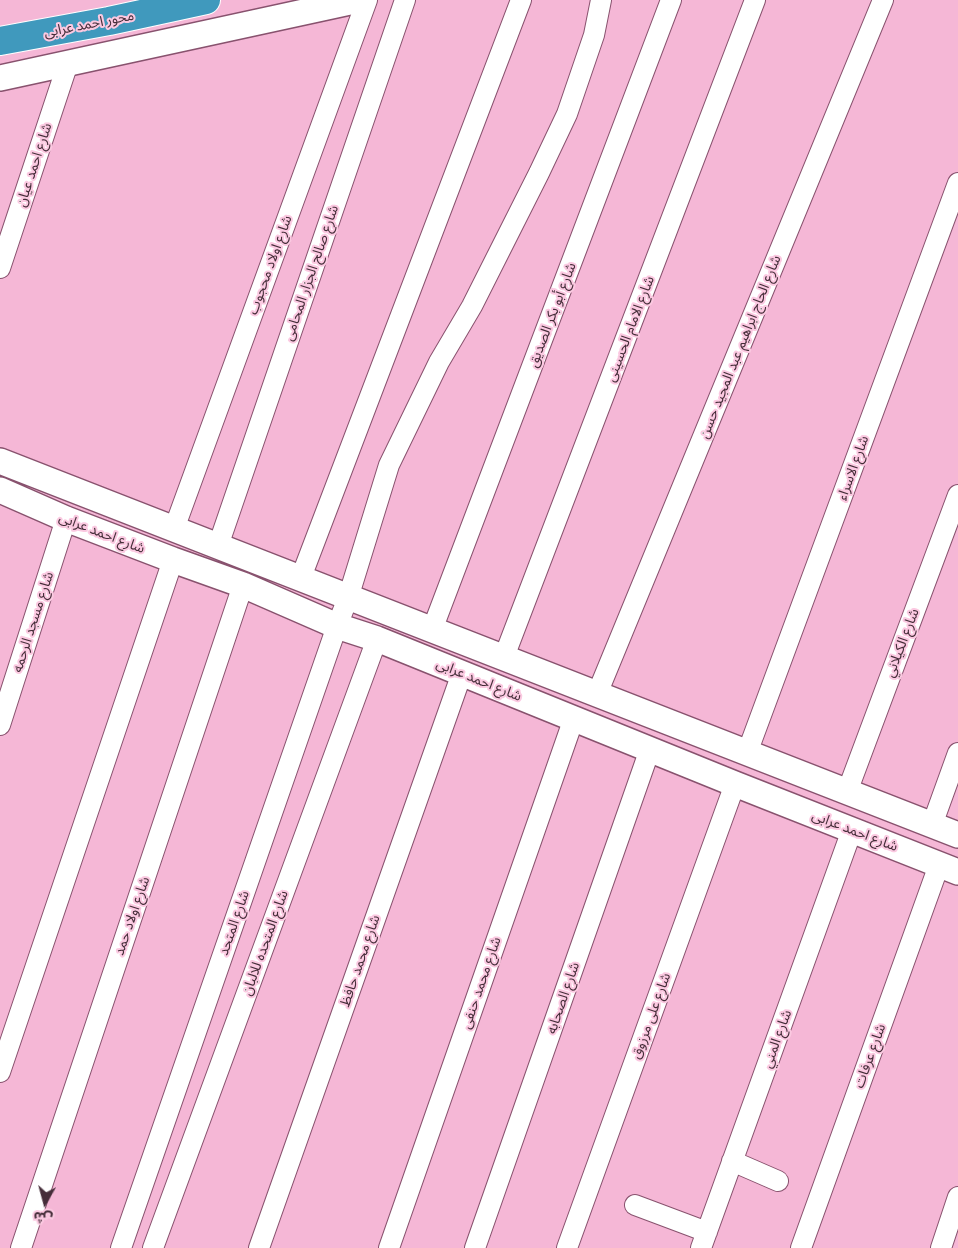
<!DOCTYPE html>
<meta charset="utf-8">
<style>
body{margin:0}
#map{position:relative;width:958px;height:1248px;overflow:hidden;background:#f5b7d6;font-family:"Public Sans","Noto Sans Arabic",sans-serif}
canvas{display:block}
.north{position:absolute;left:20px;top:1178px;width:50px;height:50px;-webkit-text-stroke:4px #fbc9e1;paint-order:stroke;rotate:187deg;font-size:14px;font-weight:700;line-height:20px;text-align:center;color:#452d39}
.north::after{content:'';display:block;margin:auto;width:18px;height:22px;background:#452d39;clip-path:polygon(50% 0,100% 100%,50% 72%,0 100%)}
</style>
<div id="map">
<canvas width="958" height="1248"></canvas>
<div class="north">ش</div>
</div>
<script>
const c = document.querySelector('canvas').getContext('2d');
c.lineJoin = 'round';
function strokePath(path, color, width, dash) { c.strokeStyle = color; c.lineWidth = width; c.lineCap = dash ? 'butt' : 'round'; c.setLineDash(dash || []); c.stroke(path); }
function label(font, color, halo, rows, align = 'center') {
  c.font = font + ' "Public Sans","Noto Sans Arabic",sans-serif'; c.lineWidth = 4; c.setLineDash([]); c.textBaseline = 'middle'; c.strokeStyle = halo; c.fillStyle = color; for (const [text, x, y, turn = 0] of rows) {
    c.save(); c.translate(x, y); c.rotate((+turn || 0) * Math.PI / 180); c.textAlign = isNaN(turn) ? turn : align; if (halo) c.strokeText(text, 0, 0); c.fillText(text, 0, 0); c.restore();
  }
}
const minor = new Path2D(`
 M0,268l68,-205
 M174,529l193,-529
 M218,546l187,-546
 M300,580l221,-580
 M432,630l239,-630
 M504,657l251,-657
 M597,694l286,-694
 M0,725l66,-206
 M747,753l211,-570
 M847,792l111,-297
 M932,825l26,-72
 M0,1072l173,-512
 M732,1161l46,20
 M635,1205l72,27
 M21,1248l222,-663
 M121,1248l216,-622 11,-28 41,-133 50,-103 33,-56 67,-133 28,-59 27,-79 7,-35
 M153,1248l224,-609
 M259,1248l203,-575
 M389,1248l185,-530
 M475,1248l175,-499
 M567,1248l168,-464
 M701,1248l151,-418
 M801,1248l138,-383
 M941,1248l17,-51`);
const tertiary = new Path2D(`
 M0,78l359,-78
 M0,461l958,374
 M0,490l66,29 107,41 70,25 94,41 40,13 358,145 223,88`);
const motorway = new Path2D(`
 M0,41l109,-20 97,-21`);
strokePath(minor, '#88526e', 22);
strokePath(tertiary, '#88526e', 28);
strokePath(motorway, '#fff', 30);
strokePath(minor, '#fff', 20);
strokePath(tertiary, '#fff', 25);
strokePath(motorway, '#4099bd', 28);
label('14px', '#452d39', '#fbc9e1', [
 ["محور احمد عرابى",89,24,-11],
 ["شارع احمد عيان",34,165,-72],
 ["شارع اولاد محجوب",270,265,-70],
 ["شارع صالح الجزار المحامى",311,273,-71],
 ["شارع أبو بكر الصديق",552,315,-69],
 ["شارع الامام الحسينى",630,329,-69],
 ["شارع الحاج ابراهيم عبد المجيد حسن",740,347,-68],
 ["شارع الاسراء",853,468,-70],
 ["شارع احمد عرابى",102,533,21],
 ["شارع مسجد الرحمه",33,622,-72],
 ["شارع الكيلاني",902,643,-69],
 ["شارع احمد عرابى",479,680,22],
 ["شارع احمد عرابى",855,831,21],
 ["شارع اولاد حمد",132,916,-71],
 ["شارع المتحد",234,923,-71],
 ["شارع المتحده للالبان",265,943,-70],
 ["شارع محمد حافظ",360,961,-71],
 ["شارع محمد حنفى",481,983,-71],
 ["شارع الصحابه",563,998,-71],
 ["شارع على مرزوق",651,1016,-70],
 ["شارع المني",777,1039,-70],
 ["شارع عرفات",870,1056,-70]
]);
</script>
